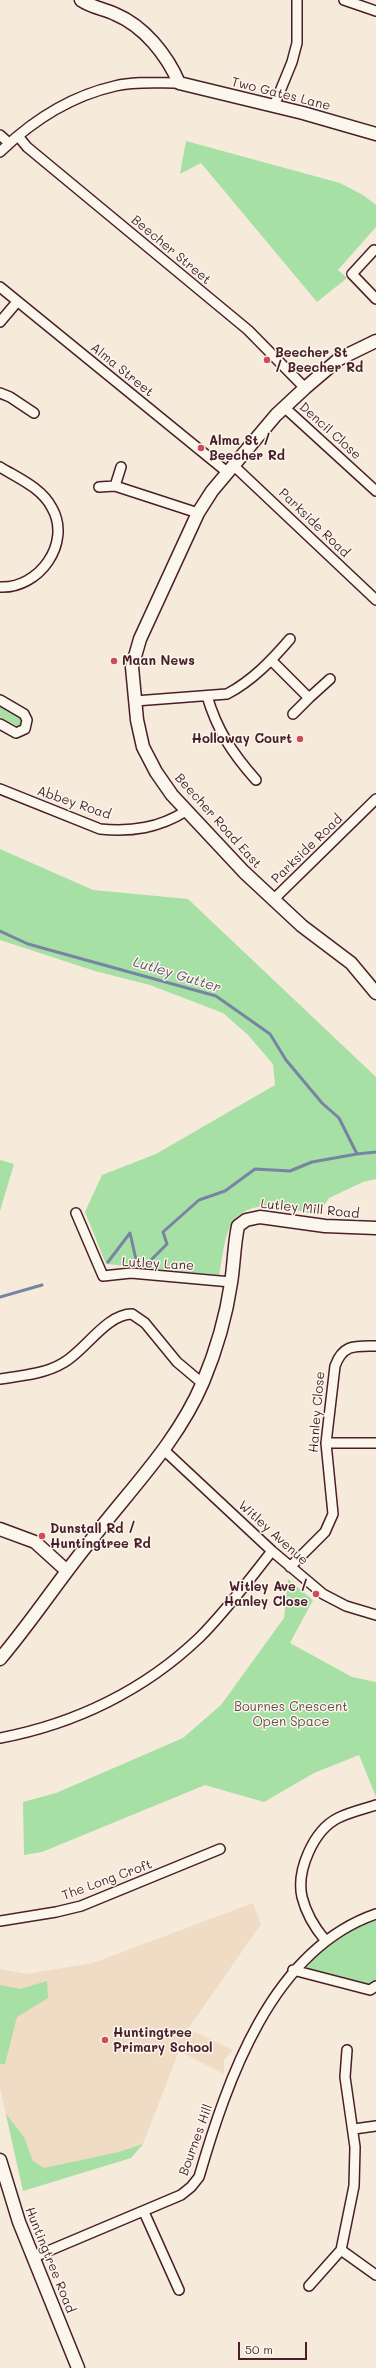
<!DOCTYPE html>
<style>
body{margin:0}
#map{position:relative;width:376px;height:2368px;overflow:hidden;background:#f6eada;font-family:Mali,sans-serif}
canvas{display:block}
.scale{position:absolute;left:238px;top:2342px;width:69px;height:18px;box-sizing:border-box;border:2px solid #4a1f2b;border-top:0;padding-left:5px;font-size:12px;line-height:14px;white-space:nowrap;color:#4a1f2b;-webkit-text-stroke:3px #fbf7ec;paint-order:stroke}
</style>
<div id="map">
<canvas width="376" height="2368"></canvas>
<div class="scale">50 m</div>
</div>
<script>
const c = document.querySelector('canvas').getContext('2d');
c.lineJoin = 'round';
function fill(path, color) { c.fillStyle = color; c.fill(path, 'evenodd'); }
function strokePath(path, color, width, dash) { c.strokeStyle = color; c.lineWidth = width; c.lineCap = dash ? 'butt' : 'round'; c.setLineDash(dash || []); c.stroke(path); }
function label(font, color, halo, rows, align = 'center') {
  c.font = font + ' Mali,sans-serif'; c.lineWidth = 3; c.setLineDash([]); c.textBaseline = 'middle'; c.strokeStyle = halo; c.fillStyle = color; for (const [text, x, y, turn = 0] of rows) {
    c.save(); c.translate(x, y); c.rotate((+turn || 0) * Math.PI / 180); c.textAlign = isNaN(turn) ? turn : align; if (halo) c.strokeText(text, 0, 0); c.fillText(text, 0, 0); c.restore();
  }
}
fill(new Path2D(`
 M253,1903l8,21 -73,105 45,21 -9,10v14l-45,-23 -36,93 -12,11 -110,28 -21,-95v-119l26,5 67,-11z`), '#f0dbc5');
fill(new Path2D(`
 M186,141l154,42 23,12 13,10v22l-38,43 9,8 -30,24 -116,-139 -21,11z
 M0,706l21,12v6l-4,2 -17,-9z
 M0,849l93,41 95,9 188,178v102l-13,3 -34,16 -12,17c-28,-6 -69,-21 -87,12 -6,11 -8,35 -11,48l-113,-11 -21,-52 17,-37 54,-21 119,-69 -2,-21 -25,-29 -25,-22 -73,-28 -55,-14 -95,-31z
 M0,1160l14,4 -14,47z
 M288,1579l25,21 -23,43 62,34 24,5v115l-17,-42 -45,18 -50,29 -59,-17 -163,67 -18,3 -1,-53 33,-9 127,-55 38,-33 63,-87z
 M376,1920v62l-10,4 -57,-16 -2,-4c20,-22 40,-37 69,-46z
 M47,1981l1,17 -31,19 -12,47h-5v-79l20,4z
 M6,2114l18,23 9,24 11,7 75,-16 24,-8 -12,14 -108,33z`), '#a6e0a5');
strokePath(new Path2D(`
 M0,931l28,13 188,52 54,38 16,26 36,43 17,15 18,36 19,-2
 M108,1262l22,-29 7,31h10l20,-20 -4,-12 36,-32 26,-9 30,-22 35,2 22,-9 45,-8
 M0,1297l42,-12`), '#7785a3', 3);
const street = new Path2D(`
 M344,0l32,11
 M274,106l18,-44 5,-19v-43
 M0,135l9,8
 M18,136l9,11 221,183 57,58
 M0,152c32,-31 71,-56 115,-66 20,-5 43,-3 64,-3
 M374,250l-22,24 24,25
 M0,287l227,185
 M0,322l17,-20
 M0,393l10,4 24,16
 M284,407l92,84
 M233,465l143,135
 M0,467c18,11 42,21 52,41 20,35 -13,81 -52,79
 M115,486l83,27
 M99,487l16,-1 6,-19
 M271,660l38,38 -16,16
 M207,696c10,34 25,57 49,84
 M309,698l21,-19
 M0,700l24,14 3,6 -2,9 -9,4 -16,-9
 M135,701l92,-7c25,-13 45,-34 63,-55
 M0,789l100,40c32,3 59,-1 86,-18
 M273,900l103,-101
 M76,1213l27,63 28,-3 100,9
 M0,1379c20,-3 45,-5 63,-16 22,-12 43,-49 69,-49l13,9 32,39 25,21
 M326,1443h50
 M165,1451l107,100 51,43 23,12 30,9
 M290,1567l35,-35 8,-18 -7,-71 9,-77c8,-22 20,-20 41,-20
 M0,1738c75,-14 145,-48 200,-101 26,-26 49,-57 72,-86
 M0,1921l56,-9 25,-6 139,-57
 M325,1940c-10,-12 -19,-27 -23,-43 -6,-27 12,-67 36,-79 12,-6 26,-9 38,-13
 M293,1970l77,20 6,-4
 M347,2050l-2,27 10,70 -1,39 -13,64 35,25
 M354,2129l22,-3
 M144,2212l35,78
 M34,2257l147,-62 10,-8 8,-10c28,-96 72,-227 177,-263
 M309,2286l32,-36`);
const secondary = new Path2D(`
 M81,0c10,7 23,9 34,14 29,12 52,41 64,69l124,30 73,21
 M376,341l-37,18 -34,29 -29,27 -64,76 -14,22 -58,126 -8,28 5,53 6,27 13,25 16,23 72,77 58,54 49,37 25,30
 M0,1529l35,13 32,29
 M0,1659c33,-39 60,-81 92,-120 40,-52 85,-96 111,-157 13,-31 23,-65 28,-99 3,-19 3,-38 7,-57l8,-6 14,-3 65,9 51,2
 M0,2160l19,62 59,146`);
strokePath(street, '#4a1f2b', 12);
strokePath(secondary, '#4a1f2b', 15);
strokePath(street, '#fbf7ec', 9);
strokePath(secondary, '#fbf7ec', 12);
for (const [x, y, r, color] of [
 [267,360,4,"#d1495b"],
 [201,448,4,"#d1495b"],
 [114,661,4,"#d1495b"],
 [300,739,4,"#d1495b"],
 [42,1536,4,"#d1495b"],
 [316,1594,4,"#d1495b"],
 [105,2040,4,"#d1495b"]
]) { const dot = new Path2D(); dot.arc(x, y, r, 0, 2 * Math.PI); c.fillStyle = color; c.fill(dot); strokePath(dot, '#fbf7ec', 1.5); }
label('13px', '#4a1f2b', '#fbf7ec', [
 ["Two Gates Lane",281,94,14],
 ["Beecher Street",171,250,40],
 ["Alma Street",122,370,39],
 ["Dencil Close",330,431,42],
 ["Parkside Road",314,523,44],
 ["Abbey Road",74,803,19],
 ["Beecher Road East",218,821,48],
 ["Parkside Road",307,849,-44],
 ["Lutley Mill Road",310,1209,6],
 ["Lutley Lane",158,1264,3],
 ["Hanley Close",317,1412,-85],
 ["Witley Avenue",273,1533,42],
 ["The Long Croft",107,1880,-20],
 ["Bournes Hill",196,2140,-70],
 ["Huntingtree Road",50,2260,68]
]);
label('bold 13px', '#4a1f2b', '#fbf7ec', [
 ["Beecher St",275,353],
 ["/ Beecher Rd",275,368],
 ["Alma St /",209,441],
 ["Beecher Rd",209,456],
 ["Maan News",122,661],
 ["Holloway Court",292,739,"right"],
 ["Dunstall Rd /",50,1529],
 ["Huntingtree Rd",50,1544],
 ["Witley Ave /",308,1587,"right"],
 ["Hanley Close",308,1602,"right"],
 ["Huntingtree",113,2033],
 ["Primary School",113,2048]
], 'left');
label('13px', '#614f4a', '#fbf7ec', [
 ["Bournes Crescent",291,1707],
 ["Open Space",291,1722]
]);
label('italic 14px', '#605267', '#fbf7ec', [
 ["Lutley Gutter",177,975,17]
]);
</script>
